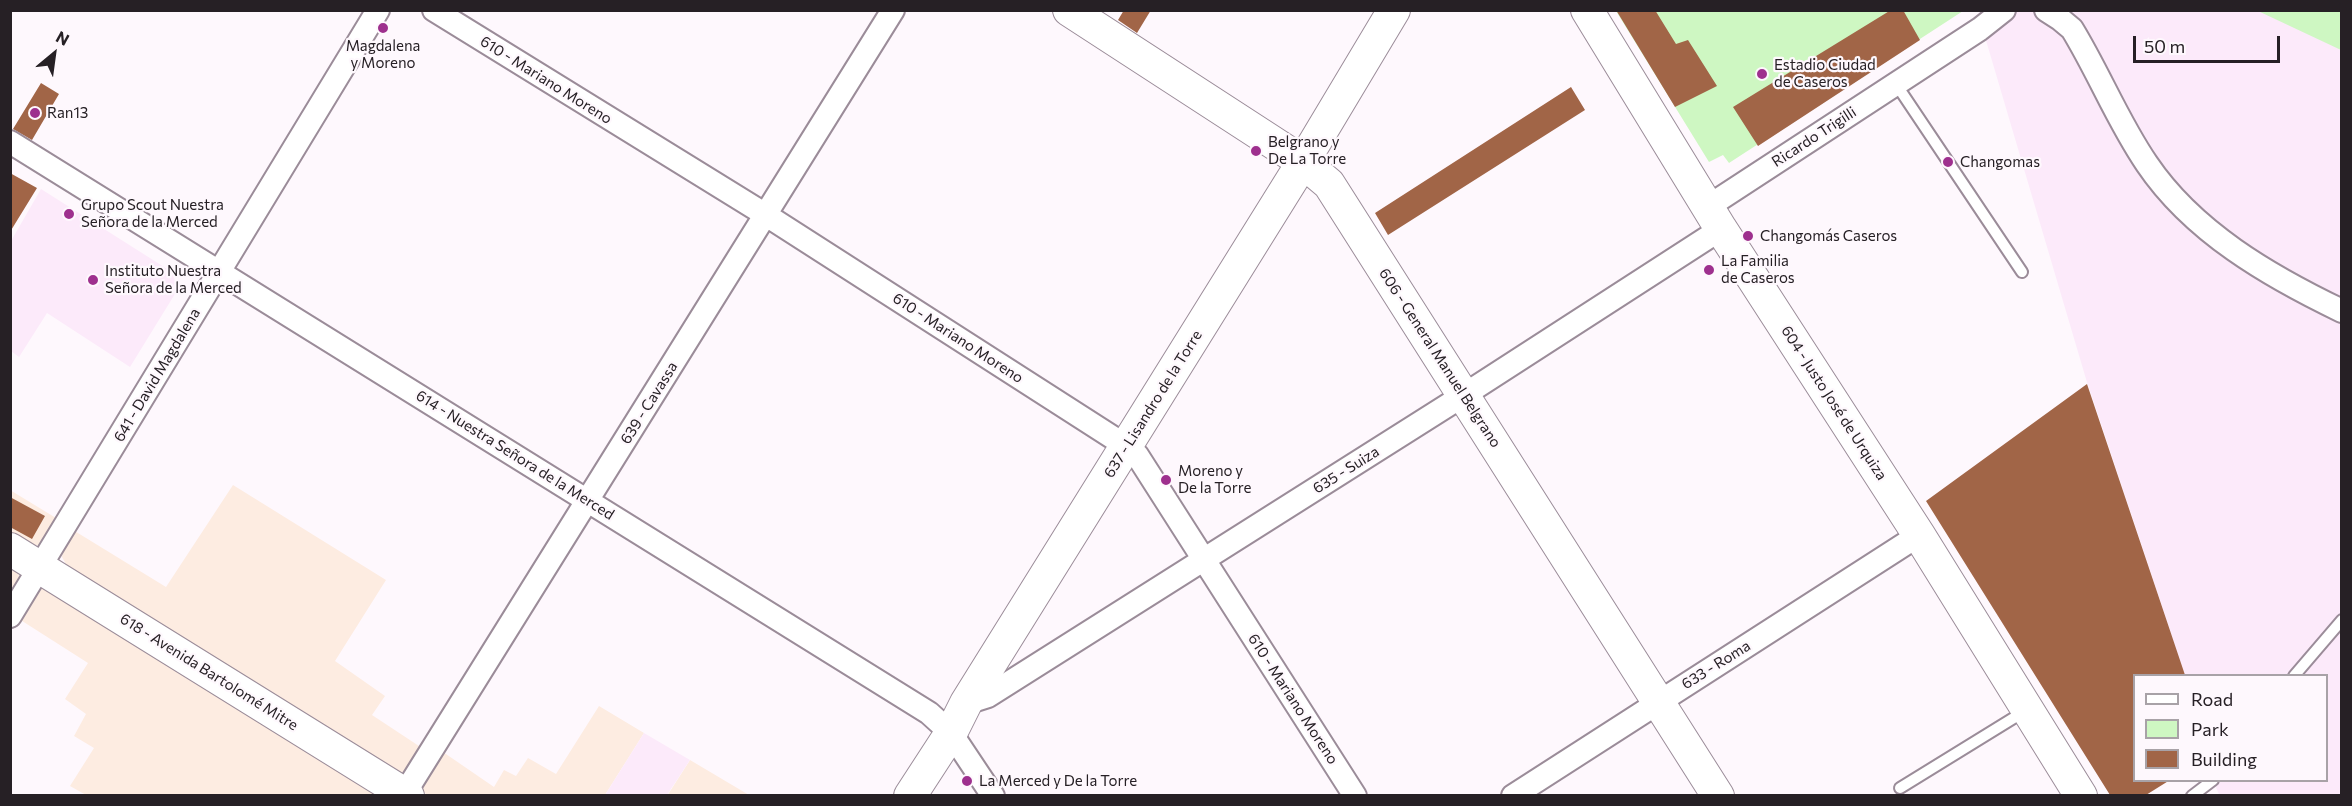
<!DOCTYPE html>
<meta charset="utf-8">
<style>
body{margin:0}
#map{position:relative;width:2352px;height:806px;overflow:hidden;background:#fef8fd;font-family:Commissioner,sans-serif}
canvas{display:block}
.frame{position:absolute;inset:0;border:12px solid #262025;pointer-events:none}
.legend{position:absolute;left:2133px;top:674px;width:195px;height:108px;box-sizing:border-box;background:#fef8fd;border:2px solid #a8a2a7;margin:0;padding:8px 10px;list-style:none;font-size:18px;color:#262025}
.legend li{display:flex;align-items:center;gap:12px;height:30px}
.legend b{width:30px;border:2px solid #a8a2a7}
.north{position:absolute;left:24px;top:24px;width:60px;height:60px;-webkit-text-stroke:4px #fef8fd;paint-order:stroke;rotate:29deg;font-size:16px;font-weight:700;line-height:24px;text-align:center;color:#262025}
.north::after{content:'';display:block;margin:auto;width:21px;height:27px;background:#262025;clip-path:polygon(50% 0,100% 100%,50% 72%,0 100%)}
.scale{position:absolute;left:2133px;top:36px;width:147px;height:27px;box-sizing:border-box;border:3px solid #262025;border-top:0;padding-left:8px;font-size:18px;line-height:21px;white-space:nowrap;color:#262025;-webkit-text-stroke:4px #fef8fd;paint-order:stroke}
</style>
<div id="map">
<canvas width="2352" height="806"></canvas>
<div class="frame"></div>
<ul class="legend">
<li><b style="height:8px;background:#fff"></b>Road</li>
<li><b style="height:16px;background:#cef7c2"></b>Park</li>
<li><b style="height:16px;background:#a16547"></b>Building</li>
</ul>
<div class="north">N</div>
<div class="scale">50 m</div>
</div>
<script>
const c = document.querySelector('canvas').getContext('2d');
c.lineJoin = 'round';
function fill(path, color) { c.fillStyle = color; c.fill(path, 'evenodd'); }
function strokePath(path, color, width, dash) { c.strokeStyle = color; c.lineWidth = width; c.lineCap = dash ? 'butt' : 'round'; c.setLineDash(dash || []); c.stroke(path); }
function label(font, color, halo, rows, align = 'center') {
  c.font = font + ' Commissioner,sans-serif'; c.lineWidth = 4.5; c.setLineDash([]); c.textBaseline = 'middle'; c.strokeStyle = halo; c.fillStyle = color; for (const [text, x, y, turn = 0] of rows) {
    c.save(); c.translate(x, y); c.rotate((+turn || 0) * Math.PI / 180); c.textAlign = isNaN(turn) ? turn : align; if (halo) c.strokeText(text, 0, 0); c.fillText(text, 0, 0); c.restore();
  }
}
fill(new Path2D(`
 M233,485l153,95 -51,81 50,35 -13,19 50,33 -13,20 -8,5 -14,-5 -320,-202 -5,-9 1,-11 10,-16 93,57z
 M10,490l46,28 -15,26 -9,3 -21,-12z
 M11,558l5,7 4,15 -9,14z
 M44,586l337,209h-295l-16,-9 24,-38 -20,-12 12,-22 -21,-15 23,-36 -69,-44 17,-27z
 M599,706l45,27 -39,62h-178l-4,-4 -1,-6 21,-33 51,35 10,-17 12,6 12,-18 28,16z
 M690,760l59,35 -82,1z`), '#fdece1');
fill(new Path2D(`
 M1979,11h362v784l-121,1 -3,-6 -3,-9 112,-1v-104l-141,-1 -99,-296 -101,-342 -5,-8z
 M41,189l131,83 6,17 -48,78 -83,-54 -28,44 -8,-6v-110z
 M644,733l46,27 -23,35h-62z`), '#fceafa');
fill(new Path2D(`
 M1616,11h347l-234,152 -6,-8 -14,7z
 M2258,11h83v39z`), '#cef7c2');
fill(new Path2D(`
 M1124,10h27l-14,23 -19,-13z
 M1616,10h39l21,34 12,-4 29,46 -42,21z
 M1891,10h12l17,30 -162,106 -25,-39z
 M41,83l18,11 -27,46 -19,-11z
 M1571,87l14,23 -197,125 -13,-22z
 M10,173l27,15 -27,44z
 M2087,384l98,291h-51v105h36l-24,15h-36l-184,-294z
 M10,497l35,19 -13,23 -22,-12z`), '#a16547');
const lane = new Path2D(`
 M1896,84l126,188
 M2294,676l48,-56
 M1900,788l125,-77
 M2192,796l21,-16`);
const street = new Path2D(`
 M434,10l332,205 360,231 11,9 218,341
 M2046,10l14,9 12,10c27,44 46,93 75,135 46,68 122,112 195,147
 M10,142l919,571 22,20 42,63
 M1709,206l271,-177 24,-19
 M10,616l368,-606
 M966,703l22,-7 476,-301 257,-166
 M403,796l490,-786
 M1513,796l406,-261`);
const secondary = new Path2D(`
 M1069,10l234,152 26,22 389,612
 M1587,10l134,219 198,306 162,261
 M10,549l398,247
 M910,796l41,-63 15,-30 337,-541 91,-152`);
strokePath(lane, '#9b8c99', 14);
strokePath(street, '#9b8c99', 26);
strokePath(secondary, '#9b8c99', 34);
strokePath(lane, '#fff', 10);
strokePath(street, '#fff', 22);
strokePath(secondary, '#fff', 32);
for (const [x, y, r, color] of [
 [383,28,6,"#9e308e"],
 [1762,74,6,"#9e308e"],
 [35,113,6,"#9e308e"],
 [1256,151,6,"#9e308e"],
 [1948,162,6,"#9e308e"],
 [69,214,6,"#9e308e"],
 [1748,236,6,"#9e308e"],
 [1709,270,6,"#9e308e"],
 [93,280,6,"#9e308e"],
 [1166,480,6,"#9e308e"],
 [967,781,6,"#9e308e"]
]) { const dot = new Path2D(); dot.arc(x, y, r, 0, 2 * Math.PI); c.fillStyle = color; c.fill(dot); strokePath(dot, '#fef8fd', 2); }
label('15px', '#262025', '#fef8fd', [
 ["Magdalena",383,46,"center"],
 ["y Moreno",383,63,"center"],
 ["Estadio Ciudad",1774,65],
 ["de Caseros",1774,82],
 ["Ran13",47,113],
 ["Belgrano y",1268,142],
 ["De La Torre",1268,159],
 ["Changomas",1960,162],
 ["Grupo Scout Nuestra",81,205],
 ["Señora de la Merced",81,222],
 ["Changomás Caseros",1760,236],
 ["La Familia",1721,261],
 ["de Caseros",1721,278],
 ["Instituto Nuestra",105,271],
 ["Señora de la Merced",105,288],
 ["Moreno y",1178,471],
 ["De la Torre",1178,488],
 ["La Merced y De la Torre",979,781]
], 'left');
label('15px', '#262025', '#fef8fd', [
 ["610 - Mariano Moreno",546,80,32],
 ["Ricardo Trigilli",1814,137,-33],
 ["610 - Mariano Moreno",958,338,33],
 ["606 - General Manuel Belgrano",1440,358,57],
 ["641 - David Magdalena",157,375,-59],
 ["639 - Cavassa",649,403,-58],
 ["604 - Justo José de Urquiza",1834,403,57],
 ["637 - Lisandro de la Torre",1153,404,-58],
 ["614 - Nuestra Señora de la Merced",515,455,32],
 ["635 - Suiza",1346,470,-32],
 ["633 - Roma",1716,665,-32],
 ["618 - Avenida Bartolomé Mitre",209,672,32],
 ["610 - Mariano Moreno",1293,699,57]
]);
</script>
